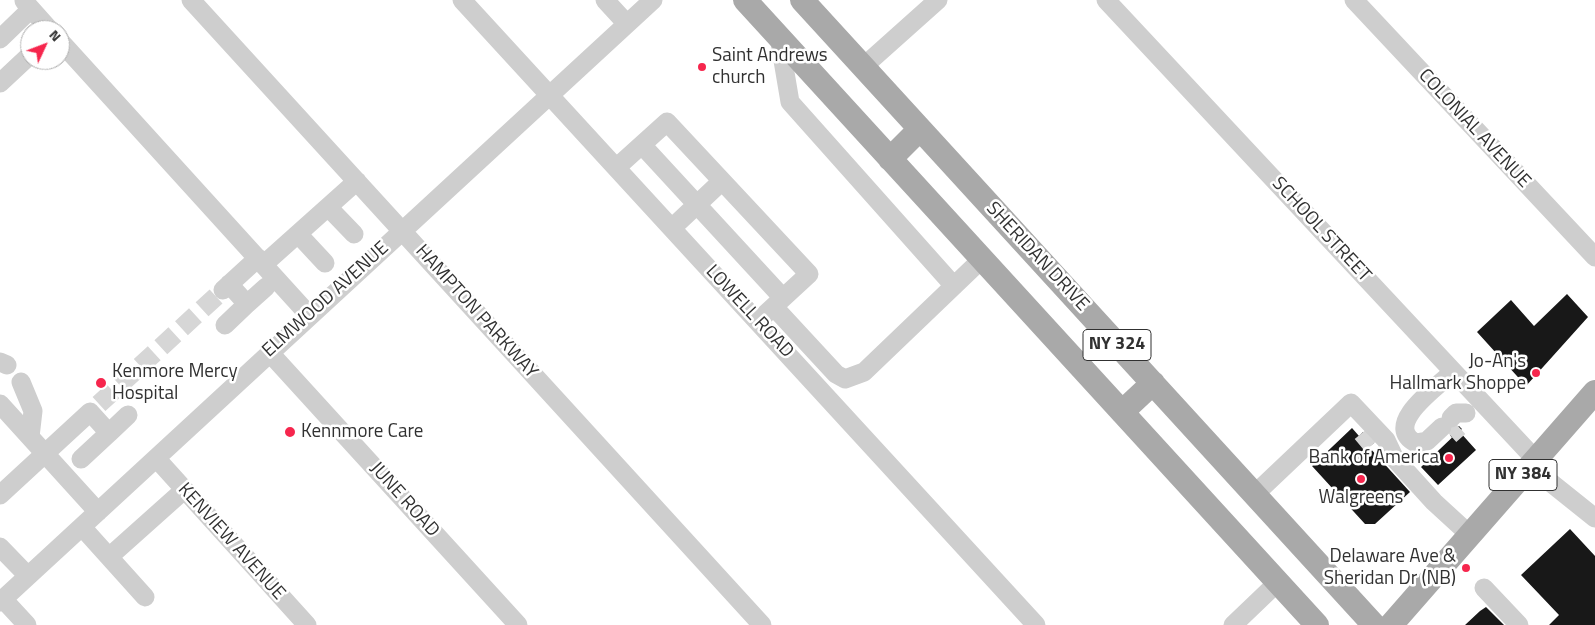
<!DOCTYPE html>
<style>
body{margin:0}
#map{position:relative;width:1595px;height:625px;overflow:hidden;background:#fff;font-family:"Titillium Web",sans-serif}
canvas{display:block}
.north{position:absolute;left:20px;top:20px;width:50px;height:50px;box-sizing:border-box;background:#fff;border:1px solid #adadad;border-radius:50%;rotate:47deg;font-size:14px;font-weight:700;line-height:20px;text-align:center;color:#313131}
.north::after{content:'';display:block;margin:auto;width:18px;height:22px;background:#f6264d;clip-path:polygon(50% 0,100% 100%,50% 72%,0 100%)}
</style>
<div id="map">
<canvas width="1595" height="625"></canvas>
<div class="north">N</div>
</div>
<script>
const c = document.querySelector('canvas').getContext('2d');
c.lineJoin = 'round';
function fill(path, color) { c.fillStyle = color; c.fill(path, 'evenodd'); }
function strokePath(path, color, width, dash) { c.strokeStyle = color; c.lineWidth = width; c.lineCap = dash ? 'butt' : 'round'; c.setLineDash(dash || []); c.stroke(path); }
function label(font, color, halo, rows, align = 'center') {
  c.font = font + ' "Titillium Web",sans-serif'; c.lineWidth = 5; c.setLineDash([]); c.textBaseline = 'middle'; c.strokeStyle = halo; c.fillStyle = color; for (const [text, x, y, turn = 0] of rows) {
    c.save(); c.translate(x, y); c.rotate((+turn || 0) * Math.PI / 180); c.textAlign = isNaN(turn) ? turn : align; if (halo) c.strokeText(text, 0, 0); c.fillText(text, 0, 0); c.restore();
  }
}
fill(new Path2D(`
 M1567,294l21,23 -62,69 -49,-54 34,-32 23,26z
 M1459,426l3,3 -10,9 -2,-3 3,-6z
 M1352,428l7,8 4,-4 11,11 -5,4 41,45 -35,32h-10l-53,-58z
 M1459,431l17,19 -38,35 -17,-18z
 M1570,529l25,27v69h-46l10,-10 -38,-40z
 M1486,607l18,18h-39l15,-14z`), '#181818');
strokePath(new Path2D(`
 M99,404l124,-114
 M1362,433l10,12
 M1450,435l9,-8`), '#d6d6d6', 19, [19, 9]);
strokePath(new Path2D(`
 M191,0l571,625
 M462,0l574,625
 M605,0l22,24
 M1106,0l430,460
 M1354,0l241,257
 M24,1l26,29
 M779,37l11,65 164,184
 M0,39l31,-30
 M60,41l249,274
 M863,67l75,-67
 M0,83l30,-28
 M642,145l141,153
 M616,168l51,-46 142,152 -51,47
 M328,207l26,27
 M672,228l50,-47
 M298,234l27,29
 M263,265l94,-84
 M229,284l18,20 19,-17
 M223,290l35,-32
 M774,307l62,67 9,5 19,-7 118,-113
 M225,325l22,-21
 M269,352l249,273
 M0,362l7,3
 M21,382l12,29 -3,26
 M0,404l98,108
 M1451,418l5,-5h10
 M1442,427l-15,14 -11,2c-35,-18 22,-57 37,-71
 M109,433l19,-18
 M156,458l151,167
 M1530,466l65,52
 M1255,494l96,-91 35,37 9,19 39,43 36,33
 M0,495l90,-83 19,21 -28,26
 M82,527l63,70
 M0,547l28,29
 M109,557l75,-67
 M1484,588l35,37
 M3,599l24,26
 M0,602l653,-602
 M1233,625l45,-43`), '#cecece', 19);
strokePath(new Path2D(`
 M745,0l572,625
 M802,0l572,625
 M890,159l30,-30
 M1122,412l31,-29
 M1391,625l204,-233`), '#a9a9a9', 24);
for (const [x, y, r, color] of [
 [702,67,5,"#f6264d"],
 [1536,373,5,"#f6264d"],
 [101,383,6,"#f6264d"],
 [290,432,6,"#f6264d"],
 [1449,458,5,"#f6264d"],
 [1361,479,5,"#f6264d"],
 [1466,568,5,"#f6264d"]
]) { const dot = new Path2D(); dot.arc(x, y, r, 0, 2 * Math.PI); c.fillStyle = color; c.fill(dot); strokePath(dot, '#fff', 2); }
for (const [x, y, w] of [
 [1117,345,68],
 [1523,475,68]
]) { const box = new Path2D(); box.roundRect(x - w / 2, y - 15.5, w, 31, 4); c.fillStyle = '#fff'; c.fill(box); strokePath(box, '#313131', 1); }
label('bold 18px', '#313131', null, [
 ["NY 324",1117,345],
 ["NY 384",1523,475]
]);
label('19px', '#313131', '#fff', [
 ["Saint Andrews",712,56],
 ["church",712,78],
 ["Jo-An's",1526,362,"right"],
 ["Hallmark Shoppe",1526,384,"right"],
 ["Kenmore Mercy",112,372],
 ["Hospital",112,394],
 ["Kennmore Care",301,432],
 ["Bank of America",1439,458,"right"],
 ["Walgreens",1361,498,"center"],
 ["Delaware Ave &",1456,557,"right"],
 ["Sheridan Dr (NB)",1456,579,"right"]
], 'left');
label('19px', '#313131', '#fff', [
 ["COLONIAL AVENUE",1474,129,47],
 ["SCHOOL STREET",1321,230,47],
 ["SHERIDAN DRIVE",1037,257,47],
 ["ELMWOOD AVENUE",326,300,-42],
 ["HAMPTON PARKWAY",476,312,48],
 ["LOWELL ROAD",749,312,47],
 ["JUNE ROAD",404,500,48],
 ["KENVIEW AVENUE",231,542,48]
]);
</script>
